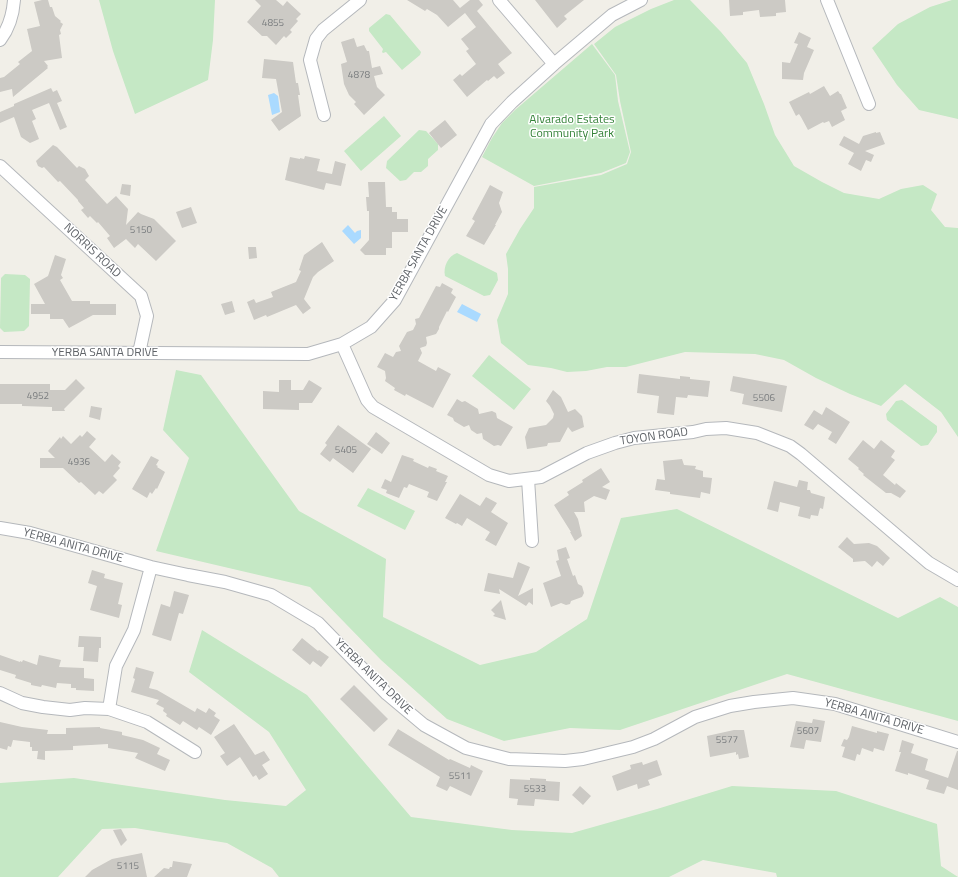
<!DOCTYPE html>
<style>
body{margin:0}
canvas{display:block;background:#f1efe8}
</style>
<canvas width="958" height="877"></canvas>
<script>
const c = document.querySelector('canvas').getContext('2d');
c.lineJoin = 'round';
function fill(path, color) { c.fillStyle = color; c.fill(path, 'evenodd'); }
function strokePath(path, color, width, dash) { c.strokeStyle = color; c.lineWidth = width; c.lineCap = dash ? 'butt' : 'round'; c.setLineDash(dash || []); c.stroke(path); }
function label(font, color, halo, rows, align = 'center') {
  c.font = font + ' "Titillium Web",sans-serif'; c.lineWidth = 3; c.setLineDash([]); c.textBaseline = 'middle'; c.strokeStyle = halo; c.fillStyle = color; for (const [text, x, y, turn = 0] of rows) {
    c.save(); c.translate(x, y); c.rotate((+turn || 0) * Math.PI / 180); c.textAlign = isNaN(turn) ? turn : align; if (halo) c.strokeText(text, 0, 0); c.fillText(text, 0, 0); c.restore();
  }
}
fill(new Path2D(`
 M99,0h116l-2,40 -5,40 -73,34 -22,-63z
 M674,0h16l31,32 26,31 17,41 11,31 19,31 28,16 22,11 35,6 22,-10 22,-4 14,9 -6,16 14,17 13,1v209l-17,-25 -36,-28 -24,22 -31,-12 -34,-16 -32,-18 -29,-6 -70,-2 -59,15h-19l-21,4 -19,1 -16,-4 -23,-3 -27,-22 -4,-23 11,-26v-25l-2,-15 14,-25 14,-21v-21l67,-12 26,-11 4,-12 -11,-51 -4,-26 -22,-31 21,-17 36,-18z
 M952,0h6v119l-39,-9 -22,-25 -25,-37 26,-24 32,-17z
 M386,14l4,1 31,37 -1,3 -18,15 -16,-18 -3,1 -1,-1 1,-3 -14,-18v-3z
 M592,44l23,31 3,26 12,51 -4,11 -25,10 -67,13 -52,-29 10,-19 10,-15 13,-13z
 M384,116l17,20 -40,35 -17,-20z
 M419,130l7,1 12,13v6l-10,9v7l-7,6h-7l-8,8 -6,1 -14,-13 1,-7z
 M457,253l40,20 1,7 -8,15 -6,1 -39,-20c-2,-9 3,-20 12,-23z
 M5,274l20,1 5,4 -1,47 -5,5 -20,1 -4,-4 1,-50z
 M489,355l42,34 -17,21 -42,-34z
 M176,370l25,5 98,136 87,48 -3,58 97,48 56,-13 51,-33 34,-101 56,-9 221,109 42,-21 18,10v114l-171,-47 -167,56 -50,-2 -66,13 -57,-22 -66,-59 -71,-73 -154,-36 33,-93 -26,-28z
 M902,400l35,26v6l-9,13 -7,1 -34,-26 -1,-6 10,-13z
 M368,488l47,23 -10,19 -48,-24z
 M202,630l105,65 104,122 101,13 60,3 85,-24 75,-23 104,5 101,33 4,42 17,11h-181l-1,-4 -73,-13 -34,17h-390l-7,-9 -45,-25 -92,-15 -33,1 -44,48h-58v-94l74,-5 151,22 61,6 20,-16 -37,-58 -80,-60z`), '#c5e8c5');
fill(new Path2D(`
 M274,93l4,3 2,16 -8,3 -4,-20z
 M348,225l7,8 2,-2 4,-1v8l-7,6 -12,-13z
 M462,304l19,10 -4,8 -20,-10z`), '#aadaff');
fill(new Path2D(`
 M42,0h6l2,7h2l3,9 6,5 -1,1 3,2 -3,6 1,4 -2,1 3,23 -18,3 4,5 -1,1 1,1 -35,29 -1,-8 -12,3v-14l4,-1 16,-13 -2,-2 14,-11 -5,-22 13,-3 -6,-24z
 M255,0h21l7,6 4,-5 14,13 -5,5 2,2 -8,9 2,2 -6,6 -2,-2 -8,9 -9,-9h-5l-15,-14 14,-16z
 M407,0h46l7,8 10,-8h9l4,5 -6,6 35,42 -14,11 7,9 -8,6 -3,-3 -6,5 -1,-1 -20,17 -14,-17 7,-6 2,2 14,-12 -10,-13 3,-2 -8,-10 15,-12 -11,-14 -17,14 -11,-12 -10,-6 -2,2z
 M535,0h49l-20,16 3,3 -10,9z
 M729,0h56l1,12 -10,1v3l-16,1 -1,-7 -16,2v3l-13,1z
 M799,32l12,6 -4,9 7,3 -10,23 -1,7 -21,-1v-17l8,1 8,-19 -4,-1z
 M354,38l3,9 7,-2 3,6h2l3,17 8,-2 3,8 -9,2 3,11 8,8 -21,20 -10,-11 2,-2 -7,-7 -5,-11 -3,-20 6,-2 -6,-20z
 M264,59l29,3 3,21h2l2,12h-2l3,21 -22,15 -8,-11 11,-8 -6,-33 -14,-1z
 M824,86l6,10 8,-5 2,3h1l6,14 -6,3 4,9 -13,7 -3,-6 -5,2 -1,-1 -15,8 -7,-13 -2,-3 -3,2 -7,-14 20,-10 1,2z
 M51,88l2,4 4,-2 5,11 -5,2 10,24 -7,3 -11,-27 -17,7 4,9 -4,2 7,18 -9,4 -9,-6 -7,-20 -14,6v-11l14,-6v-2z
 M445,120l12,15 -16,13 -12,-15z
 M876,132v1l4,-1 5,12 -20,7 9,4 -3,7 -5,-2 -5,11 -13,-7 6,-11 -15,-8 5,-9 15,8 4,-8z
 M53,145l4,2 20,21 2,-2 6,3 4,7 -4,4 22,24 9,-8 12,13 -2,16 12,-13 3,2 13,5 22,22 -20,20 -18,-17 -3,4 -9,-9 -12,9 -7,-10 3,-2 -12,-14 -1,1 -7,-7 -2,2 -7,-8 3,-2 -6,-7v-1l-18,-19 -2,1 -14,-15 -2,1 -4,-2 -2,-5z
 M305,156l15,3 -3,12 15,3 3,-13 11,3 -5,22 -15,-3 -2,7 -39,-10 5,-23 10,2v-1l4,1z
 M368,182h17l1,25h6v5h5v7h11v13h-16v16h-6v7h-21l-5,-5 9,-10v-29h-2l-1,-14h3z
 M122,184l9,1 -1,11 -10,-2z
 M490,185l13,7 -4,11 3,9 -7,13h1l-12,20 -18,-9 9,-15 -3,-2z
 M191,207l6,16 -15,5 -6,-16z
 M322,242l12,19 -16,11 -5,5 -9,22 7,9 -8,6 -7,-9 -29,12 -1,-2 -12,5 -7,-18 7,-3 2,4 17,-6 -2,-5 25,-10 5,-11 -2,-1 5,-15z
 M248,247h8l1,11 -8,1z
 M55,255l11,4 -5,16 2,3 -3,2 12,21h18v3h26v11h-23l-24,13 -6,-9h-13v-5h-19v-10h14l-11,-20 14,-8z
 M442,283l11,6 -2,4 5,4 -8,15 -1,-1 -8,16v2l-3,5 -10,3 1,6 -1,3 -6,2 2,5 -4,8 18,10 2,-4 13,7 -18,34 -27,-14 -1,2 -11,-6 1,-2 -10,-7 1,-3 -1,-7 -8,-4 8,-14 8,4 3,-5 5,-1 -2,-5 8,-14 6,-2 3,-6 -1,-5 4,-1 17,-32 4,1z
 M232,301l3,11 -10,3 -4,-11z
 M639,374l41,5v-3l10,1v2l20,2 -2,16 -20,-2 -1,3 -11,-1 -2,18 -17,-2 2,-17 -22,-3z
 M733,376l54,10 -5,26 -40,-8 2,-10 -14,-3z
 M76,379l9,9 -21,21 1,2h-13v-4l-30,-1v-2h-22v-20h50v6h15z
 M279,380h12v10h12l6,-10 13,8 -10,15h-13v7l-36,-1v-18l16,1z
 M553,390l8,7 7,15 7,-3 7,7 2,11 -12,5 -4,-5 -8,15 -12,1 -1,3 -20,3 -2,-12 4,-9 17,-3 7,-7 1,-4 -4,-8 -4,-5z
 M457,399l5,3 3,-1 13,8 1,5 13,-3 4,2 1,5 16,9 -12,19 -3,-1 -4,1 -11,-7 -1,-6 -5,1 -6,-4 -2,-5 -5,2 -10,-6 -1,-3 -6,-3z
 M91,406l11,2 -2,12 -11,-3z
 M826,407l24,15 -14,22 -8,-5 4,-7 -14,-8 -5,6 -9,-5 10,-15 8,5z
 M338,425l33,24 -18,24 -20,-15 -3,4 -10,-8 7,-9 -2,-2z
 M87,431l9,8 -7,8 16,15 7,-8 9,8 -3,4 2,2 -7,8 4,4 -14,14 -4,-3 -4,4 -14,-13 -2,1 -16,-15h-23v-10h15l-7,-7 12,-14 1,2 2,-3 8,8 9,-9 2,2z
 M376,432l14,11 -8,11 -15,-10z
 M863,440l11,9 7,-9 14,11 -4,6 4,3 -12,15 12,10 1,-2 10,8 -6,7 -9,-5h-5l-23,-18 1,-1 -6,-5 1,-1 -11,-9z
 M402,455l12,4 -1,2 15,7 1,-2 8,3 -1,2 12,5 -3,6h2l-10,19 -10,-4 2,-5 -20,-8 -2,4 -3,-1 -5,11 -13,-5 1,-3 -6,-2 4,-9 6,3z
 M151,456l8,4 -3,5 2,1 -1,1 8,5 -8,17 -1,-1 -4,6 -2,-2 -3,6 -15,-9z
 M682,459l2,6 12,1 -1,3 8,2v6l9,1 -2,16 -9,-2 -1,6 -30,-4v-2l-15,-2 2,-11 8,1 -2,-19z
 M601,468l9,14 -8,5 8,3 -4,10 -12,-4 -10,6 1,10h-11l4,7 4,17 -7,5 -5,-9h1l-17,-27 15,-10 -2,-3 16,-10 -1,-2z
 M799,480l9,2 -1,8h3l1,3 14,4 -2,12 -3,-1 -2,8 -7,-1 -1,4 -12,-3 2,-9 -20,-5 -2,10 -11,-3 7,-28 23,6z
 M460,494l20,12 6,-9 11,6 -6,9 17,11 -12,23 -11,-6 5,-8 -23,-14 -5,8 -5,-3 -1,1 -11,-6z
 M847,537l7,7 15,-1 8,3 13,12 -7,8 -6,-5 -5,6 -7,-6 -12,1v-3l-15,-12z
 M566,547l4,11 -3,1 6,17 2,-1 3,9 4,2 2,7 -2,4 -11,4 -1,3 -4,1 -5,-2 -10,4 -8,-24 18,-7 -5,-15 3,-1 -2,-10z
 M518,562l12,5 -12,29 15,-8v17l-4,-3 -3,4 -27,-17 1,5 -16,-3 4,-18 25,5z
 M92,570l13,4 -1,4 19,5 -5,21 4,1 -3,13 -29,-8 7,-24 -9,-3z
 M174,591l15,4 -6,19 -4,-1 -8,28 -19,-6 9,-31 9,3z
 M501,600l5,20 -13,-4 2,-2 -4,-4z
 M79,636l22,1v11h-2l-1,14 -15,-1 1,-14h-6z
 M302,638l16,13 1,-1 10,7 -8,10 -8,-6 -3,4 -18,-15z
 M0,655l20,7v-1l2,1 1,-2 14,5 2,-10 22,5 -2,7 25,1v10l10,1v12l-18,-1v-2h-5v-4l-14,-1 -1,5 -14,-3 -1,2 -10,-2v-2l-16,-5 1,-3 -16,-5z
 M136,667l18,5 -5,16 8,2 38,22 2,-4 9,5 3,-5 7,5 -2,3 6,4 -9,15 -12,-8 -2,3 -14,-9 -3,4 -14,-9 1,-2 -4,-3 1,-3 -8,-4 3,-4 -28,-8 4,-13 -2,-1z
 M354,685l34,34 -14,13 -34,-33z
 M813,719l12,2 -4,21 -15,-2 -2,9 -14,-2 6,-26 16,2z
 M0,722l22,5 26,3 -1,4h19v-6l34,-1v1l22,4v3l21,5 17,8 -3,6 13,6 -5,11 -30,-13 3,-5 -30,-5v-4l-35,2v4l-28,1v9l-8,-1 1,-8h-6v-4h-2v-5l-17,-2 -2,7 -3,-1 -1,4 -7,-2z
 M234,724l21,31 9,-4 6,9 -8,5 6,9 -9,6 -3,-5 -3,2 -13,-20 -13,9 -7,-10 5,-3 -11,-16z
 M852,726l25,7v-2l12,3 -5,17 -10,-3 -1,4 -11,-4 -2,7 -3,-1 -2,7 -13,-4 3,-10 -4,-1 3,-7 3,1 2,-3z
 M398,729l51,31 1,-1 20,9 1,-3 12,6 -12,25 -21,-10 -3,5 -11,-5 4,-9 -52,-32z
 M734,730h10l5,27 -10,2 -1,-5 -2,1v-3l-26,5 -3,-21z
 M902,740l12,4 -3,9 17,6 -3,11 23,8 9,-27h1v39l-11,-4 -3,8 -18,-5 3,-9 -21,-7v2l-13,-4 6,-19h-2z
 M657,760l5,15 -14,5 2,5 -12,4 -1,-5 -20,7 -5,-15 19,-7 -1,-4 12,-3 1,3z
 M530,778l16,1v2l14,1 -1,19 -24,-2 -1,7 -17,-1 1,-6 -9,-1 1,-19 20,1z
 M580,786l11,10 -8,9 -11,-10z
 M121,829l6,11 -6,6 -8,-16z
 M142,853l5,24h-62l7,-7 20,-11z
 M173,861l19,3 -5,13h-33l10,-9 5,1 1,-2h2z`), '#cccac5');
const minor = new Path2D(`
 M499,0l55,64
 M827,0l42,104
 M0,40c9,-12 13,-25 14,-40
 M324,115l-14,-55 6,-21 7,-9 37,-30
 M0,166l141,130 6,20 -8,37
 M342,344l25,56 6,7 116,68 20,6 32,-4 46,-24 28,-10 19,-5 59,-6 13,-3 20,-1 31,5 33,13 11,8 128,109 29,17
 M0,352l308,2 34,-10 29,-17 24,-27 96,-176 21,-22 42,-38 58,-49 29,-15
 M528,479l4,62
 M0,528l30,5 121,34 37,8 37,7 46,13 47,28 69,71 37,31 42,23 43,11 56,2 18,-2 50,-12 21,-8 41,-22 35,-11 24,-4 39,-4 42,6 123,38
 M0,693l22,10 21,4 27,3 15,-2 24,1 38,13 48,30
 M109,709l7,-43 18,-36 17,-63`);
strokePath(minor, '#b5b8bc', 14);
strokePath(minor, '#fff', 12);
label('10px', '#7a7d7f', null, [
 ["4855",273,24],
 ["4878",359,76],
 ["5150",141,231],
 ["4952",38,397],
 ["5506",764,399],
 ["5405",346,451],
 ["4936",79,463],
 ["5607",808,732],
 ["5577",727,741],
 ["5511",460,777],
 ["5533",535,790],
 ["5115",128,867]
]);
label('12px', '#348238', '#fff', [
 ["Alvarado Estates",572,120],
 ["Community Park",572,134]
]);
label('12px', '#5f6368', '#fff', [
 ["NORRIS ROAD",92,251,43],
 ["YERBA SANTA DRIVE",419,254,-61],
 ["YERBA SANTA DRIVE",105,353],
 ["TOYON ROAD",654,437,-8],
 ["YERBA ANITA DRIVE",73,546,15],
 ["YERBA ANITA DRIVE",373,677,44],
 ["YERBA ANITA DRIVE",874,717,16]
]);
</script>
